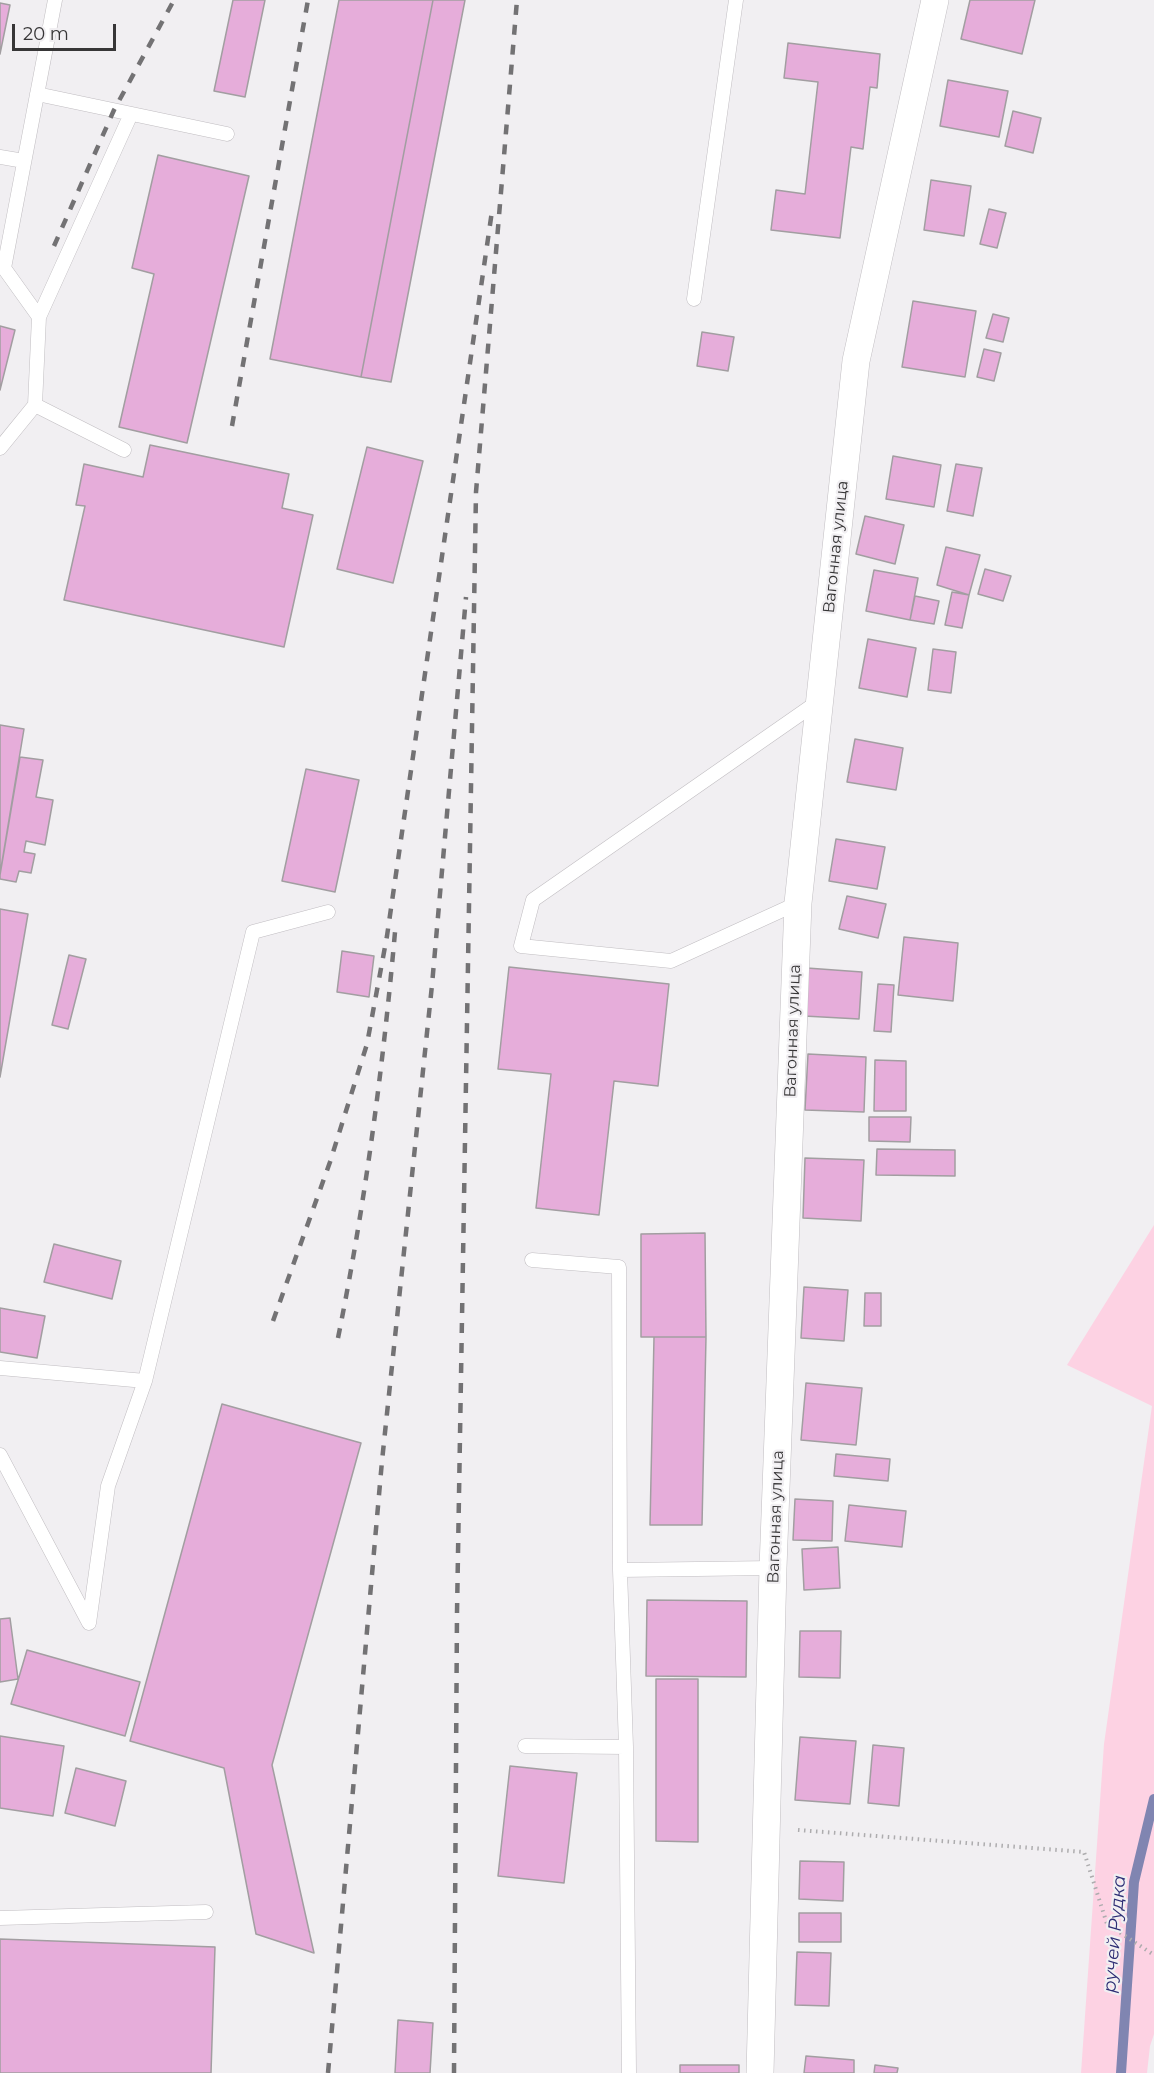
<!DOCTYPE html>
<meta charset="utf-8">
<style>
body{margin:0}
#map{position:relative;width:1154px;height:2073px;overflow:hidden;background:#f1eff2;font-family:Montserrat,sans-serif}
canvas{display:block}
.scale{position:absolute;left:12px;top:24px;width:104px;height:27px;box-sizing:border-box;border:3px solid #373637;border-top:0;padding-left:8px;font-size:18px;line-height:21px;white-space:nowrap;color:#373637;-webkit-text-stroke:4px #f1eff2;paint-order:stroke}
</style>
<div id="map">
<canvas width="1154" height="2073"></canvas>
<div class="scale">20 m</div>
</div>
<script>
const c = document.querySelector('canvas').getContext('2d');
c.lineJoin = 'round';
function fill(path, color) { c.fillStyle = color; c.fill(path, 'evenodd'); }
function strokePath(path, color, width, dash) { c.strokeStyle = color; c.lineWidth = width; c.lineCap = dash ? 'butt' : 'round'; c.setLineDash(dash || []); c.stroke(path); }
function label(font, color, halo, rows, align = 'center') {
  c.font = font + ' Montserrat,sans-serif'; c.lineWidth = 4.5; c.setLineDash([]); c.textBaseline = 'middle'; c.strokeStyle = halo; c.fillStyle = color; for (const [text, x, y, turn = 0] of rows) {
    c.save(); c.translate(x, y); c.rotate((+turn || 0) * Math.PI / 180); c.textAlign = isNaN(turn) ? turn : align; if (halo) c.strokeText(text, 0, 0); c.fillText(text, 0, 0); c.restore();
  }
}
fill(new Path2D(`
 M1154,1225v809l-4,12 -3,27h-66l23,-329 48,-338 -85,-41z`), '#fdd2e3');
strokePath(new Path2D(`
 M1121,2073l13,-191 20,-83`), '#8085b1', 10);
const building = new Path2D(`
 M233,0h32l-20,97 -31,-6z
 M339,0h94l-72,377 -91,-18z
 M433,0h32l-74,382 -30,-5z
 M970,0h65l-13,54 -61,-15z
 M0,3l10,2 -10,49z
 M788,43l92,11 -3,34 -7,-1 -7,62 -12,-2 -11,91 -69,-8 5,-40 29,4 13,-112 -34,-4z
 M948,80l60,11 -9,46 -59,-11z
 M1013,111l28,7 -8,35 -28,-7z
 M158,155l91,21 -62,267 -68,-16 35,-153 -22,-6z
 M931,180l40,6 -7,50 -40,-6z
 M989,209l17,4 -9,35 -17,-4z
 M913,301l63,10 -11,66 -63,-10z
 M993,314l16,4 -6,24 -17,-4z
 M0,326l15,4 -15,60z
 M702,332l32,5 -6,34 -31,-5z
 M984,349l17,4 -7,28 -17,-4z
 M150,445l139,29 -7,34 31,7 -29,132 -220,-47 21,-94 -9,-1 8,-41 59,13z
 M367,447l56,14 -30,122 -56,-14z
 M893,456l48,9 -7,42 -48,-8z
 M956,464l26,4 -9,48 -26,-5z
 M865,516l39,9 -9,39 -39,-10z
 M946,547l34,8 -11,40 -32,-10z
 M985,569l26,7 -8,25 -25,-7z
 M874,570l44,8 -8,42 -44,-9z
 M952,592l17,3 -7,33 -17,-3z
 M915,596l24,5 -5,23 -24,-4z
 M868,639l48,9 -9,49 -48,-9z
 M933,649l23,3 -5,41 -23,-3z
 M0,725l24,4 -24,145z
 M855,739l48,9 -7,42 -49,-8z
 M20,757l23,3 -7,37 17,3 -8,45 -19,-4 -2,11 11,2 -4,19 -12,-2 -3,11 -16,-3v-4z
 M306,769l53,11 -24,112 -53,-11z
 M836,839l49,8 -8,42 -48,-8z
 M847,896l39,8 -8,34 -39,-9z
 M0,909l28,5 -28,163z
 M904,937l54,6 -5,58 -55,-6z
 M342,951l32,5 -5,41 -32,-5z
 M69,955l17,4 -18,70 -16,-4z
 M509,967l160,17 -11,102 -44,-5 -15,134 -63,-7 15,-134 -53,-5z
 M807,968l55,4 -3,47 -55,-3z
 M878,984l16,1 -3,47 -17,-1z
 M808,1054l58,3 -2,55 -59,-2z
 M875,1060l31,1v50h-32z
 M869,1117h42l-1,25 -41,-1z
 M877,1149l78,1v26l-79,-1z
 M805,1158l59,2 -3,61 -58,-3z
 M705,1233l1,104h-65v-103z
 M54,1244l67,17 -9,38 -68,-17z
 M804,1287l44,3 -4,51 -43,-3z
 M865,1293h16v33h-17z
 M0,1308l45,8 -8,42 -37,-6z
 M654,1337h52l-4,188h-52z
 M806,1383l56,5 -6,57 -55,-5z
 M222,1404l139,39 -89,322 42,188 -58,-19 -32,-166 -94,-27z
 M836,1454l54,5 -2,22 -54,-5z
 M795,1499l38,2 -1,40 -39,-1z
 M849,1505l57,6 -4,36 -57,-6z
 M838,1547l2,41 -36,2 -2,-41z
 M647,1600l100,1 -1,76 -100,-1z
 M10,1618l8,61 -18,3v-63z
 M800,1631h41l-1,47 -41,-1z
 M27,1650l113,32 -15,54 -114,-32z
 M656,1679h42v163l-42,-1z
 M0,1736l64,10 -11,70 -53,-8z
 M800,1737l56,4 -6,63 -55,-4z
 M873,1745l31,3 -5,58 -31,-3z
 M510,1766l67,7 -13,110 -66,-7z
 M76,1768l50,13 -11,45 -50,-13z
 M800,1861l44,1 -1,39 -44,-2z
 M799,1913h42v29h-42z
 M0,1939l215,8 -4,126h-211z
 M797,1952l34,1 -2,53 -34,-1z
 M398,2020l35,3 -3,50h-35z
 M806,2056l48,4v13h-50z
 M680,2065h59v8h-59z
 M875,2065l23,3 -1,5h-23z`);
fill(building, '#e6adda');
strokePath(building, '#a29ea1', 1.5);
const service = new Path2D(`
 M55,0l-51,268 35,49 -4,88 89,45
 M37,94l190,40
 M0,157l24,4
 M694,299l42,-299
 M39,317l92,-203
 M0,448l35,-43
 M798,903l-127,58 -150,-15 12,-46 286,-199
 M532,1260l87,7 1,303 6,177 3,326
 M0,1368l145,13 -37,105 -19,137 -89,-168
 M145,1381l108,-449 75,-20
 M620,1570l153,-2
 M525,1746l101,1
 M0,1918l206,-6`);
const minor = new Path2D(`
 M760,2073l13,-505 25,-665 58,-542 79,-361`);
strokePath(service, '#c0bdc1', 15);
strokePath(minor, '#c0bdc1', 28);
strokePath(new Path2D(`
 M798,1830l286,22 23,72 47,31`), '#adacae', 4, [1.5, 4.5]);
strokePath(service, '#fff', 14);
strokePath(minor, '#fff', 27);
strokePath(new Path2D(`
 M54,246l60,-136 60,-110
 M232,426l76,-426
 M273,1321l57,-159 37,-118 20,-108 105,-725
 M338,1338c27,-134 45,-270 57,-406
 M328,2073l54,-612 50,-476 34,-388
 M454,2073l3,-460 19,-1121 41,-492`), '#737274', 4.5, [10, 10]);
label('16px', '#373637', '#f1eff2', [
 ["Вагонная улица",836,547,-84],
 ["Вагонная улица",793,1031,-88],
 ["Вагонная улица",776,1517,-88]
]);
label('italic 18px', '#2d2d74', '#f1eff2', [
 ["ручей Рудка",1115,1934,-85]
]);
</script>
